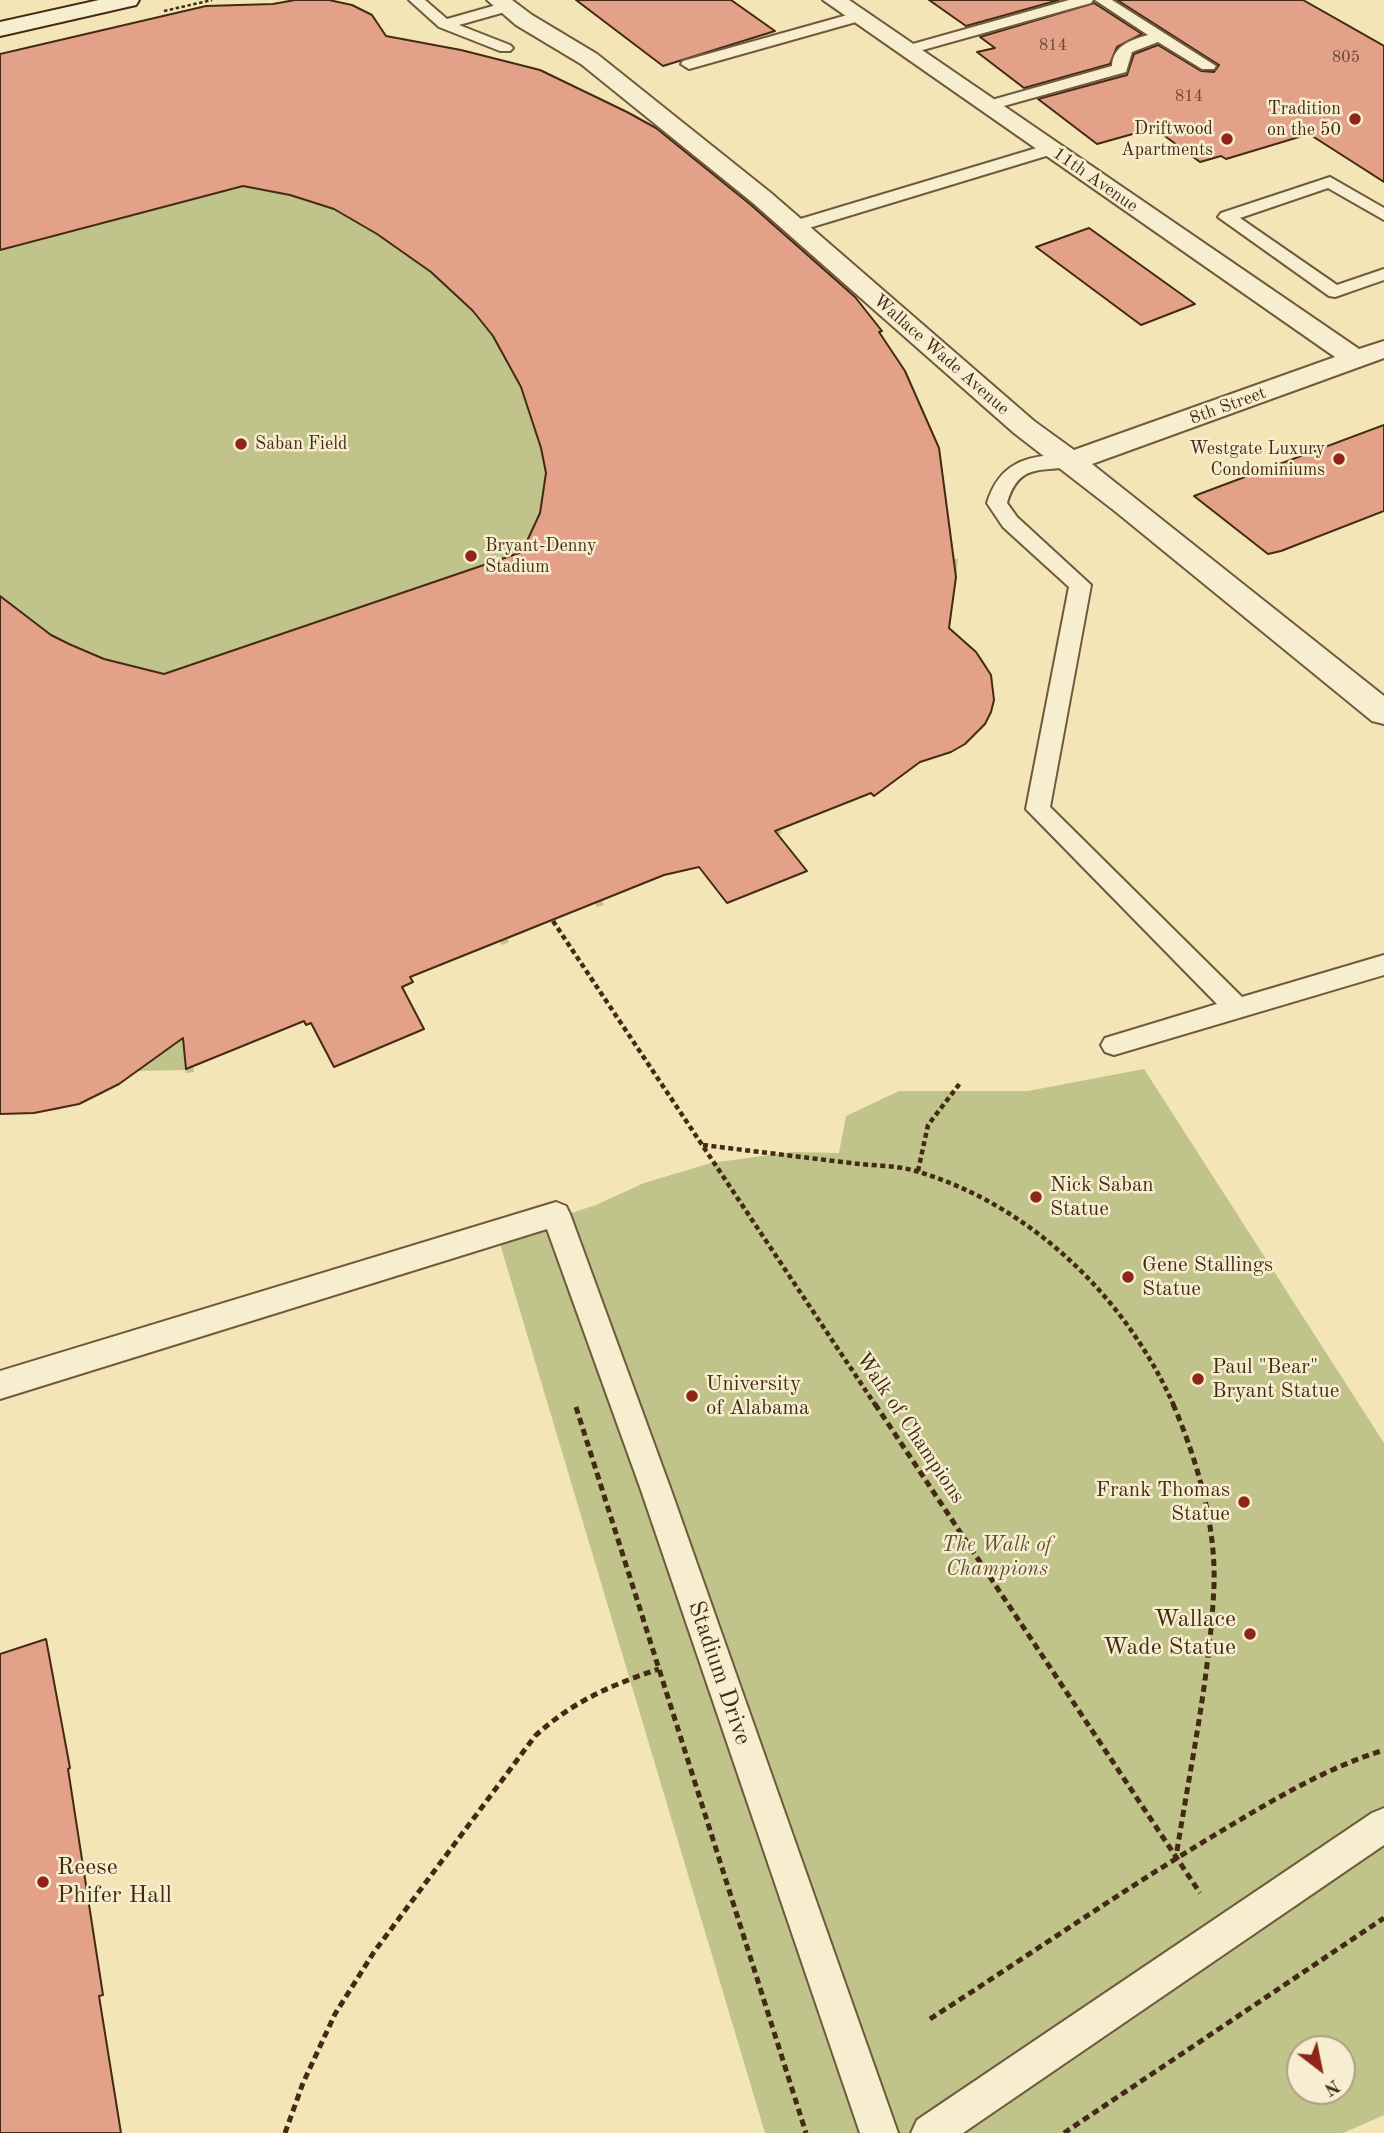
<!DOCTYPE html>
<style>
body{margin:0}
#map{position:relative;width:1384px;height:2133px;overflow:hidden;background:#f3e5b5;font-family:"Old Standard TT",serif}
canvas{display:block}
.north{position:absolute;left:1286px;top:2035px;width:70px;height:70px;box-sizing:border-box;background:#f7eecf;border:2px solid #afa085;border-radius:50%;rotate:148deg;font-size:19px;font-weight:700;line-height:28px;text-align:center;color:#442a15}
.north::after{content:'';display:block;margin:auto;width:24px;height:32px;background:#8f2418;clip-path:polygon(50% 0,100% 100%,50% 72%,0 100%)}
</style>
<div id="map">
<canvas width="1384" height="2133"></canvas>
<div class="north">N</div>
</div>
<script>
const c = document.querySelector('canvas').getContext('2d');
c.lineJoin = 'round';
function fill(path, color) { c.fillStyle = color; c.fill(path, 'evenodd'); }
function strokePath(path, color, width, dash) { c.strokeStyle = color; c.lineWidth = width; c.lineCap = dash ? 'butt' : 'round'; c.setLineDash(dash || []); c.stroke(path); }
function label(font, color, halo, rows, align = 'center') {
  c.font = font + ' "Old Standard TT",serif'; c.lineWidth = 5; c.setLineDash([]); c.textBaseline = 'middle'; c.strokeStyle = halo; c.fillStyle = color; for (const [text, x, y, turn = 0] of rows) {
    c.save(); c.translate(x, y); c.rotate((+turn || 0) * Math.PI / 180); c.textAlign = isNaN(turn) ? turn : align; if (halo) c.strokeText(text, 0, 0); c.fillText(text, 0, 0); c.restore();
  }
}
fill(new Path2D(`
 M295,0c27,0 75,0 85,29l-3,9 200,50 58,27 42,26 136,107 33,35 36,48 -2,1 30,47h-2l18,46 6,6h-3l15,55v72l14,1 -3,24 -34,37c15,7 31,13 44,22 40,27 35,78 -3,103 -14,10 -30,11 -45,18 -14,7 -27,19 -40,27l3,2 -6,4 -4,-3 -90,36 2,4 -4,2 29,36 -80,32 -32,-41 -4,2 3,4 -6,2 -3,-3 -83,34 2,4 -7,2 -2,-4 -87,36 1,3 -7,3 -2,-3 -89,35 -12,6 25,46 -90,38 -23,-43 -5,1 -2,-3 -111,44 1,6 -8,1 -1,-3 -48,1 -37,24 -43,15 -23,3 -34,-1v-1055l215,-52 58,-1z
 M1144,1069l240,374v672l-41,18h-578l-267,-896 98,-32 48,-22 67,-20 81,-11 47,1 7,-37 53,-25h129zM1300,2049h42v42h-42z`), '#c0c38a');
const building = new Path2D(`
 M295,0h34l23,5 20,10 14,21 75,14 79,20 87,42 29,16 95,77 104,92 27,34 -3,1 26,39 34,77 17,129 -7,51 27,24 15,23 3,25 -3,12 -6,12 -20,20 -14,8 -31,10 -46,34 -3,-3 -96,38 32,40 -80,32 -28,-36 -35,8 -254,102 3,5 -11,5 22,42 -90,38 -23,-44 -5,2 -2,-4 -118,48 -3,-31 -64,46 -40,20 -45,9 -34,1v-518l51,39 18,9 35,15 60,15 358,-122 18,-39 6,-40 -5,-25 -20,-61 -28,-51 -20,-25 -42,-39 -54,-38 -43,-25 -44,-14 -47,-9 -243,64v-196l206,-48 67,-2z
 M576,0h155l44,31 -112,35z
 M929,0h130l-93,26z
 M1117,0h186l81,46v136l-75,-48 -83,25 -5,-3 -21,6 -46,-34 -57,16 -59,-45 89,-24 7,-21 24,-9 43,26 13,1 5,-7z
 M1094,3l48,31 -25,13 -7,17 -86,24 -47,-36 18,-4 -15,-11z
 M1089,228l106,76 -54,21 -105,-78z
 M1384,425v86l-103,40 -13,3 -74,-58z
 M46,1639l24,129 -2,1 35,226 -4,1 22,137h-121v-479z`);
fill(building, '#e4a189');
strokePath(building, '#442a15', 2);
const lane = new Path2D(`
 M409,0h16l22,19 60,-17 5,2 3,3 -3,3 -53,15 51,20 3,3 -3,3h-10l-61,-24z
 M1069,0h24l-2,3 -179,50h-10l-3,-3 3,-3z
 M1095,0h17l104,66 -2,3h-12l-44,-27 -26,10 -6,20 -133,37h-12l-2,-3 2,-3 131,-37c1,-20 18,-26 36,-31z
 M858,12l8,5 -3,3 -174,49 -8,-5 2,-3z
 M1050,144l6,1 2,4 -2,4 -257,78 -6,1 -9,-5 3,-4z
 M1330,177l54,31v12l-56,-32 -88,30 97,67 47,-16v11l-49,17 -6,-1 -111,-79 3,-4z
 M1063,455l16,2 3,4 -3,4c-34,9 -59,-6 -72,38l10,14 74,68 -41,222 192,190 142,-42v20l-270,80 -9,-3 -4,-7 4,-7 112,-34 -191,-195 43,-222 -66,-60 -16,-24c12,-39 38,-48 76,-48z
 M556,1202l10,4 4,8 101,276 227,643h-38l-219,-643 -94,-261 -547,170v-28z
 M1384,1808v37l-421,288h-52l6,-13 455,-307z`);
const street = new Path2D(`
 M487,0h25l20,15 65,39 174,139 263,228 40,29 261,-93 -512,-357h26l510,349 25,-8v17l-292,106 292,232v28l-12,-3 -256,-209 -102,-79 -261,-230 -172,-139 -65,-39z`);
const secondary = new Path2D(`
 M99,0h40l-3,5 -136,31v-14z`);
strokePath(lane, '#70593d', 4);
strokePath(street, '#70593d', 4);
strokePath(secondary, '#442a15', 4);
strokePath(new Path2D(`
 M164,11l48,-11`), '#442a15', 2.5, [3.5, 2.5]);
strokePath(new Path2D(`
 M553,921l323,485
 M703,1145c49,6 98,12 148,18 22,3 47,2 68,9 113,34 208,127 255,234
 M918,1171l10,-46 33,-43`), '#442a15', 4.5, [5, 3.5]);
strokePath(new Path2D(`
 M875,1404l325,489
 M1173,1404c24,56 43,120 41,182 -4,90 -24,182 -38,271
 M576,1407l230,726
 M930,2019c93,-60 184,-123 278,-180 57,-34 112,-69 176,-89
 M285,2133l18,-50 32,-69 39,-62 161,-216c37,-34 76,-51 124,-67
 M1064,2133l320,-215`), '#442a15', 5, [7, 4.5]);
fill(lane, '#f7eecf');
fill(street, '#f7eecf');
fill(secondary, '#f7eecf');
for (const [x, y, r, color] of [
 [1355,119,7,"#8f2418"],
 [1227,139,7,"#8f2418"],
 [241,444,7,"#8f2418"],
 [1339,459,7,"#8f2418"],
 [471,556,7,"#8f2418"],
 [1036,1197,7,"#8f2418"],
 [1128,1277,7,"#8f2418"],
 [1198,1379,7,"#8f2418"],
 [692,1396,7,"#8f2418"],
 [1244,1502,7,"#8f2418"],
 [1250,1634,7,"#8f2418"],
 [43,1882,7,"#8f2418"]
]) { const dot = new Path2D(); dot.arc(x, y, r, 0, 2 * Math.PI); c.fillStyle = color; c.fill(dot); strokePath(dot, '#f7eecf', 2.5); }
label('16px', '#6c4832', null, [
 ["814",1053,46],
 ["805",1346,58],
 ["814",1189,97]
]);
label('18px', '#442a15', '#f7eecf', [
 ["Tradition",1341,109],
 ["on the 50",1341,130],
 ["Driftwood",1213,129],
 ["Apartments",1213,150],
 ["Saban Field",255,444,"left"],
 ["Westgate Luxury",1325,449],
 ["Condominiums",1325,470],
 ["Bryant-Denny",485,546,"left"],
 ["Stadium",485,567,"left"]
], 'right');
label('18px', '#442a15', '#f7eecf', [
 ["11th Avenue",1095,180,35],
 ["Wallace Wade Avenue",941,355,41],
 ["8th Street",1228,406,-20]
]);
label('21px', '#442a15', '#f7eecf', [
 ["Nick Saban",1050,1185],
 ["Statue",1050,1209],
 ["Gene Stallings",1142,1265],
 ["Statue",1142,1289],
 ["Paul \"Bear\"",1212,1367],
 ["Bryant Statue",1212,1391],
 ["University",706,1384],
 ["of Alabama",706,1408],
 ["Frank Thomas",1230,1490,"right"],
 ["Statue",1230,1514,"right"]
], 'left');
label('21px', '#442a15', '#f7eecf', [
 ["Walk of Champions",910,1428,56]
]);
label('italic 21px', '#635032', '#f7eecf', [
 ["The Walk of",997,1545],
 ["Champions",997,1569]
]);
label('24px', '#442a15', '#f7eecf', [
 ["Wallace",1236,1620],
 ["Wade Statue",1236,1648],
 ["Reese",57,1868,"left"],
 ["Phifer Hall",57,1896,"left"]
], 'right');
label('24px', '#442a15', '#f7eecf', [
 ["Stadium Drive",719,1673,71]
]);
</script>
